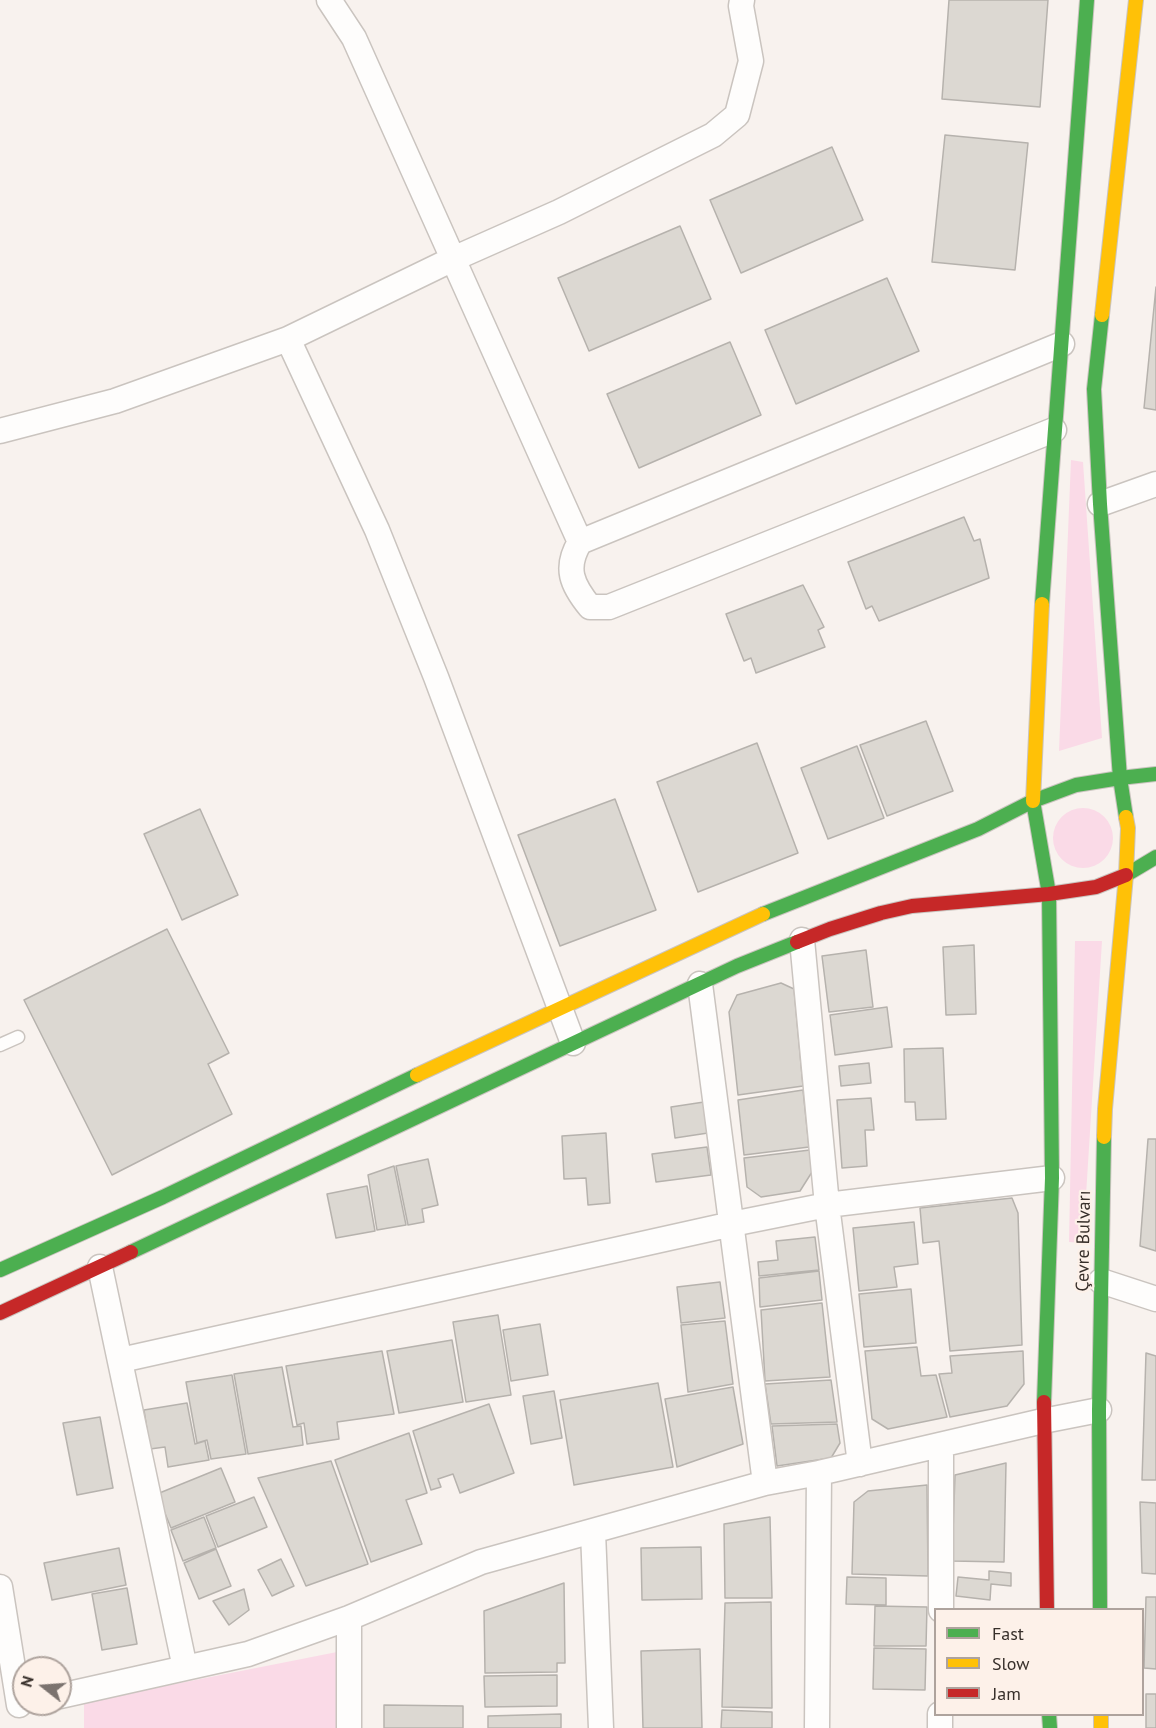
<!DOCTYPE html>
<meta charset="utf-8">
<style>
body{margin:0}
#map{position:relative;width:1156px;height:1728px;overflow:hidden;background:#f8f2ee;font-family:"PT Sans",sans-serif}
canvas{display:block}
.legend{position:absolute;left:934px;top:1608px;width:210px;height:108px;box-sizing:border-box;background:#fdf1e9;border:2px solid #aea39d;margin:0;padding:8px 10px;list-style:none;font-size:18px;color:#372f2a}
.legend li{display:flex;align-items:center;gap:12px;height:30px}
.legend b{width:30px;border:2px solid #aea39d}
.north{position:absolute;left:12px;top:1656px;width:60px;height:60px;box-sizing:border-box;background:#fdf1e9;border:2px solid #aea39d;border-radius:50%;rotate:287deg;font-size:16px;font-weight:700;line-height:24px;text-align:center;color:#372f2a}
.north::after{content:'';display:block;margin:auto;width:21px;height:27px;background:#7b736f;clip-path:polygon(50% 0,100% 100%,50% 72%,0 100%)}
</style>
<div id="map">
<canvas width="1156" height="1728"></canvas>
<ul class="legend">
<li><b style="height:8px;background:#4caf50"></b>Fast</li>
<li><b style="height:8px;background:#ffc107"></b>Slow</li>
<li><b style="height:8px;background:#c62828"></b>Jam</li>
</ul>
<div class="north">N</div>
</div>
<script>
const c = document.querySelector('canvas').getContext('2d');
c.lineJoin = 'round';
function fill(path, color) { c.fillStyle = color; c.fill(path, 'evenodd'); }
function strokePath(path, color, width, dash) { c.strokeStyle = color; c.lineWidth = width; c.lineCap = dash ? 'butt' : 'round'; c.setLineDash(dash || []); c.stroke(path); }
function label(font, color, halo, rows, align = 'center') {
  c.font = font + ' "PT Sans",sans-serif'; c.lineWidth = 4.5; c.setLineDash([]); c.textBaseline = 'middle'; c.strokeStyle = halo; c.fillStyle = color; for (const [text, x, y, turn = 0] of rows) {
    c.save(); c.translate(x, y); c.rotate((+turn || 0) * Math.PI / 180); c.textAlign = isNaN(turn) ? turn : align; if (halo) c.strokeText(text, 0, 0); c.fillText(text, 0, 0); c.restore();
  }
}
fill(new Path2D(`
 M1071,460l12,2 19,276 -43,13z
 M1053 838a30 30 0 1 1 60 0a30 30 0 1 1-60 0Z
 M1075,941h27l-19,302 -14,-1z
 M337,1652l-1,76h-252v-26z`), '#fadae7');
const building = new Path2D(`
 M949,0h99l-8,107 -98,-8z
 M945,135l83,8 -13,127 -83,-8z
 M832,147l31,73 -122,53 -31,-73z
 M680,226l31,73 -122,52 -31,-73z
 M887,278l32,73 -123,53 -31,-74z
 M1156,287v123l-12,-2z
 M730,342l31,73 -122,53 -32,-74z
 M964,517l10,24 6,-2 9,39 -110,43 -7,-15 -6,3 -18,-47z
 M803,585l21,42 -6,3 7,17 -69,26 -5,-15 -7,3 -18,-47z
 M926,721l27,70 -66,25 -27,-71z
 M757,743l41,110 -100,39 -41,-110z
 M857,746l27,72 -56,21 -27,-71z
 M615,799l41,111 -96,36 -42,-111z
 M200,809l38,86 -56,25 -38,-86z
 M167,929l62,124 -21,11 24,50 -120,61 -88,-175z
 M974,945l2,69 -30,1 -3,-68z
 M866,950l7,57 -44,5 -7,-56z
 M781,983l13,6 9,97 -65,9 -9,-83 8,-17z
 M887,1007l5,40 -57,8 -5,-40z
 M943,1048l3,71 -30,1 -1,-18h-10l-1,-53z
 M869,1063l2,20 -30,3 -2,-20z
 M803,1090l6,57 -65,8 -6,-55z
 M871,1098l3,32h-9l2,36 -25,2 -5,-68z
 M704,1102l4,31 -33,5 -4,-31z
 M606,1133l4,70 -22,2 -2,-27 -22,1 -2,-43z
 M1148,1139h8v112l-16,-5z
 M707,1147l4,28 -55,7 -4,-28z
 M810,1150l2,22 -12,19 -39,6 -14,-10 -3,-29z
 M428,1159l10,46 -16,4 2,13 -16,3 -12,-59z
 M394,1166l12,59 -29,5 -9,-55z
 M367,1186l8,45 -39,7 -9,-44z
 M1012,1198l6,15 4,132 -72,6 -11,-110 -16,2 -3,-35z
 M914,1222l4,42 -24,3 3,20 -38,4 -6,-63z
 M815,1237l4,33 -60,6 -1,-14 20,-2 -2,-19z
 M819,1271l3,29 -62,7 -1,-29z
 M720,1282l5,36 -44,5 -4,-36z
 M911,1289l5,54 -52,4 -5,-53z
 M822,1303l8,74 -65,4 -4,-71z
 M498,1315l13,80 -45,7 -13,-80z
 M725,1321l8,63 -45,8 -7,-67z
 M540,1324l8,51 -37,6 -8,-51z
 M452,1340l11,62 -64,11 -12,-62z
 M917,1347l4,29 15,-1 11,42 -59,12 -16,-10 -7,-68z
 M382,1351l12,63 -57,8 2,17 -32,5 -3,-21 -7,2 -11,-59z
 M1023,1351l1,33 -17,22 -57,11 -11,-43 13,-1 -2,-17z
 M1146,1353l10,3v124h-14z
 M282,1367l11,60 8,-1 2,19 -55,9 -14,-80z
 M232,1375l14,79 -35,5 -4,-19 -10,3 -11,-61z
 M831,1380l6,42 -66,2 -6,-40z
 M658,1383l15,84 -99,18 -14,-85z
 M733,1387l10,57 -66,23 -12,-68z
 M554,1391l8,47 -31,6 -8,-48z
 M187,1403l8,41 10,-3 4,19 -41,7 -3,-20 -15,2 -6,-39z
 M489,1404l25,69 -54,20 -7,-19 -15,5 3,8 -10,3 -18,-59z
 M100,1417l13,71 -36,7 -14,-72z
 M837,1424l3,19 -9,15 -54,8 -5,-40z
 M409,1433l18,60 -21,7 16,44 -51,18 -36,-102z
 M331,1461l37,103 -62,22 -48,-108z
 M1006,1463l-2,99 -52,-1 3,-86z
 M221,1468l14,34 -64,26 -14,-34z
 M927,1485l1,91 -76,-2 2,-72 14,-11z
 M254,1497l13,30 -49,20 -12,-31z
 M1140,1502l16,1v71l-14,-1z
 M204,1517l12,31 -33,13 -12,-31z
 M770,1517l2,81h-47l-1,-74z
 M701,1547l1,52 -60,1 -1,-52z
 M119,1548l7,37 -74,15 -8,-37z
 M216,1549l15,37 -32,13 -15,-36z
 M281,1559l13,27 -22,10 -14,-26z
 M989,1571l22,2v13l-20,-2 -1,16 -34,-4 2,-19 31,3z
 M847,1577l39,1v27l-40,-1z
 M564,1583l1,80h-8v9l-72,1 -1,-62z
 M127,1588l10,56 -35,6 -10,-56z
 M244,1589l5,21 -20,15 -16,-24z
 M1146,1597h10v72l-12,-1z
 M771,1602l1,106 -50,-1 3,-104z
 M875,1606l52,1 -1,39h-52z
 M874,1648l52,1 -1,41 -52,-1z
 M700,1649l2,79h-59l-2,-77z
 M557,1675v31l-72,1 -1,-31z
 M1146,1694h10v34h-10z
 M384,1705l79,1v22h-79z
 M722,1710l50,2v16h-51z
 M561,1714v14h-73v-12z`);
fill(building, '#dcd8d2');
strokePath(building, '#b6b2ad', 1.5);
const lane = new Path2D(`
 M0,1045l18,-8`);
const street = new Path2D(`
 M329,0l25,38 226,504
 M288,339l89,191 59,147 137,366
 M1054,430l-445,177h-19c-18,-22 -26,-39 -10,-65l482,-198
 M0,431l115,-30 173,-62 165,-80 106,-47 154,-77 24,-20 14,-54 -10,-55 1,-6
 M1100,504l56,-20
 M802,940l25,265 33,259
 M700,984l65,499
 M100,1267l85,401
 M1101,1281l55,18
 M121,1360l611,-136 95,-19 225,-27
 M593,1532l8,196
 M0,1587l19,118
 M941,1610v-165
 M60,1696l188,-42 101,-36 132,-56 284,-79 54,-10 224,-52 56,-11
 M349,1728v-110
 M817,1728l2,-255
 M940,1728v-14`);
const fast = new Path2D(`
 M1102,315l-8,74 6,115 20,274 36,-4
 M1042,604l45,-604
 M1033,801l16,93 3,284 -8,224
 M1126,875l30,-18
 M763,914l215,-85 55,-28 43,-16 44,-7 6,39
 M131,1252l606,-286 60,-24
 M0,1270l163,-73 254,-122
 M1100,1610l-1,-200 5,-273
 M1049,1714l1,14`);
const slow = new Path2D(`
 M1102,315l34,-315
 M1033,801l9,-197
 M417,1075l346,-161
 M1104,1137l1,-28 21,-234 2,-47 -2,-11
 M1101,1714v14`);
const jam = new Path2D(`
 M797,942l33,-13 51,-16 31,-7 137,-12 47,-7 30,-12
 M0,1313l131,-61
 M1044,1402l3,208`);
strokePath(lane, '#cac4bf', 15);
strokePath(street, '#cac4bf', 27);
strokePath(fast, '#cac4bf', 16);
strokePath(slow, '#cac4bf', 16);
strokePath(jam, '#cac4bf', 16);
strokePath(lane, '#fefdfc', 12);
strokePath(street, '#fefdfc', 24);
strokePath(fast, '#4caf50', 14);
strokePath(slow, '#ffc107', 14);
strokePath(jam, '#c62828', 14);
label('18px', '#372f2a', '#fdf1e9', [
 ["Çevre Bulvarı",1084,1241,-89]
]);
</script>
